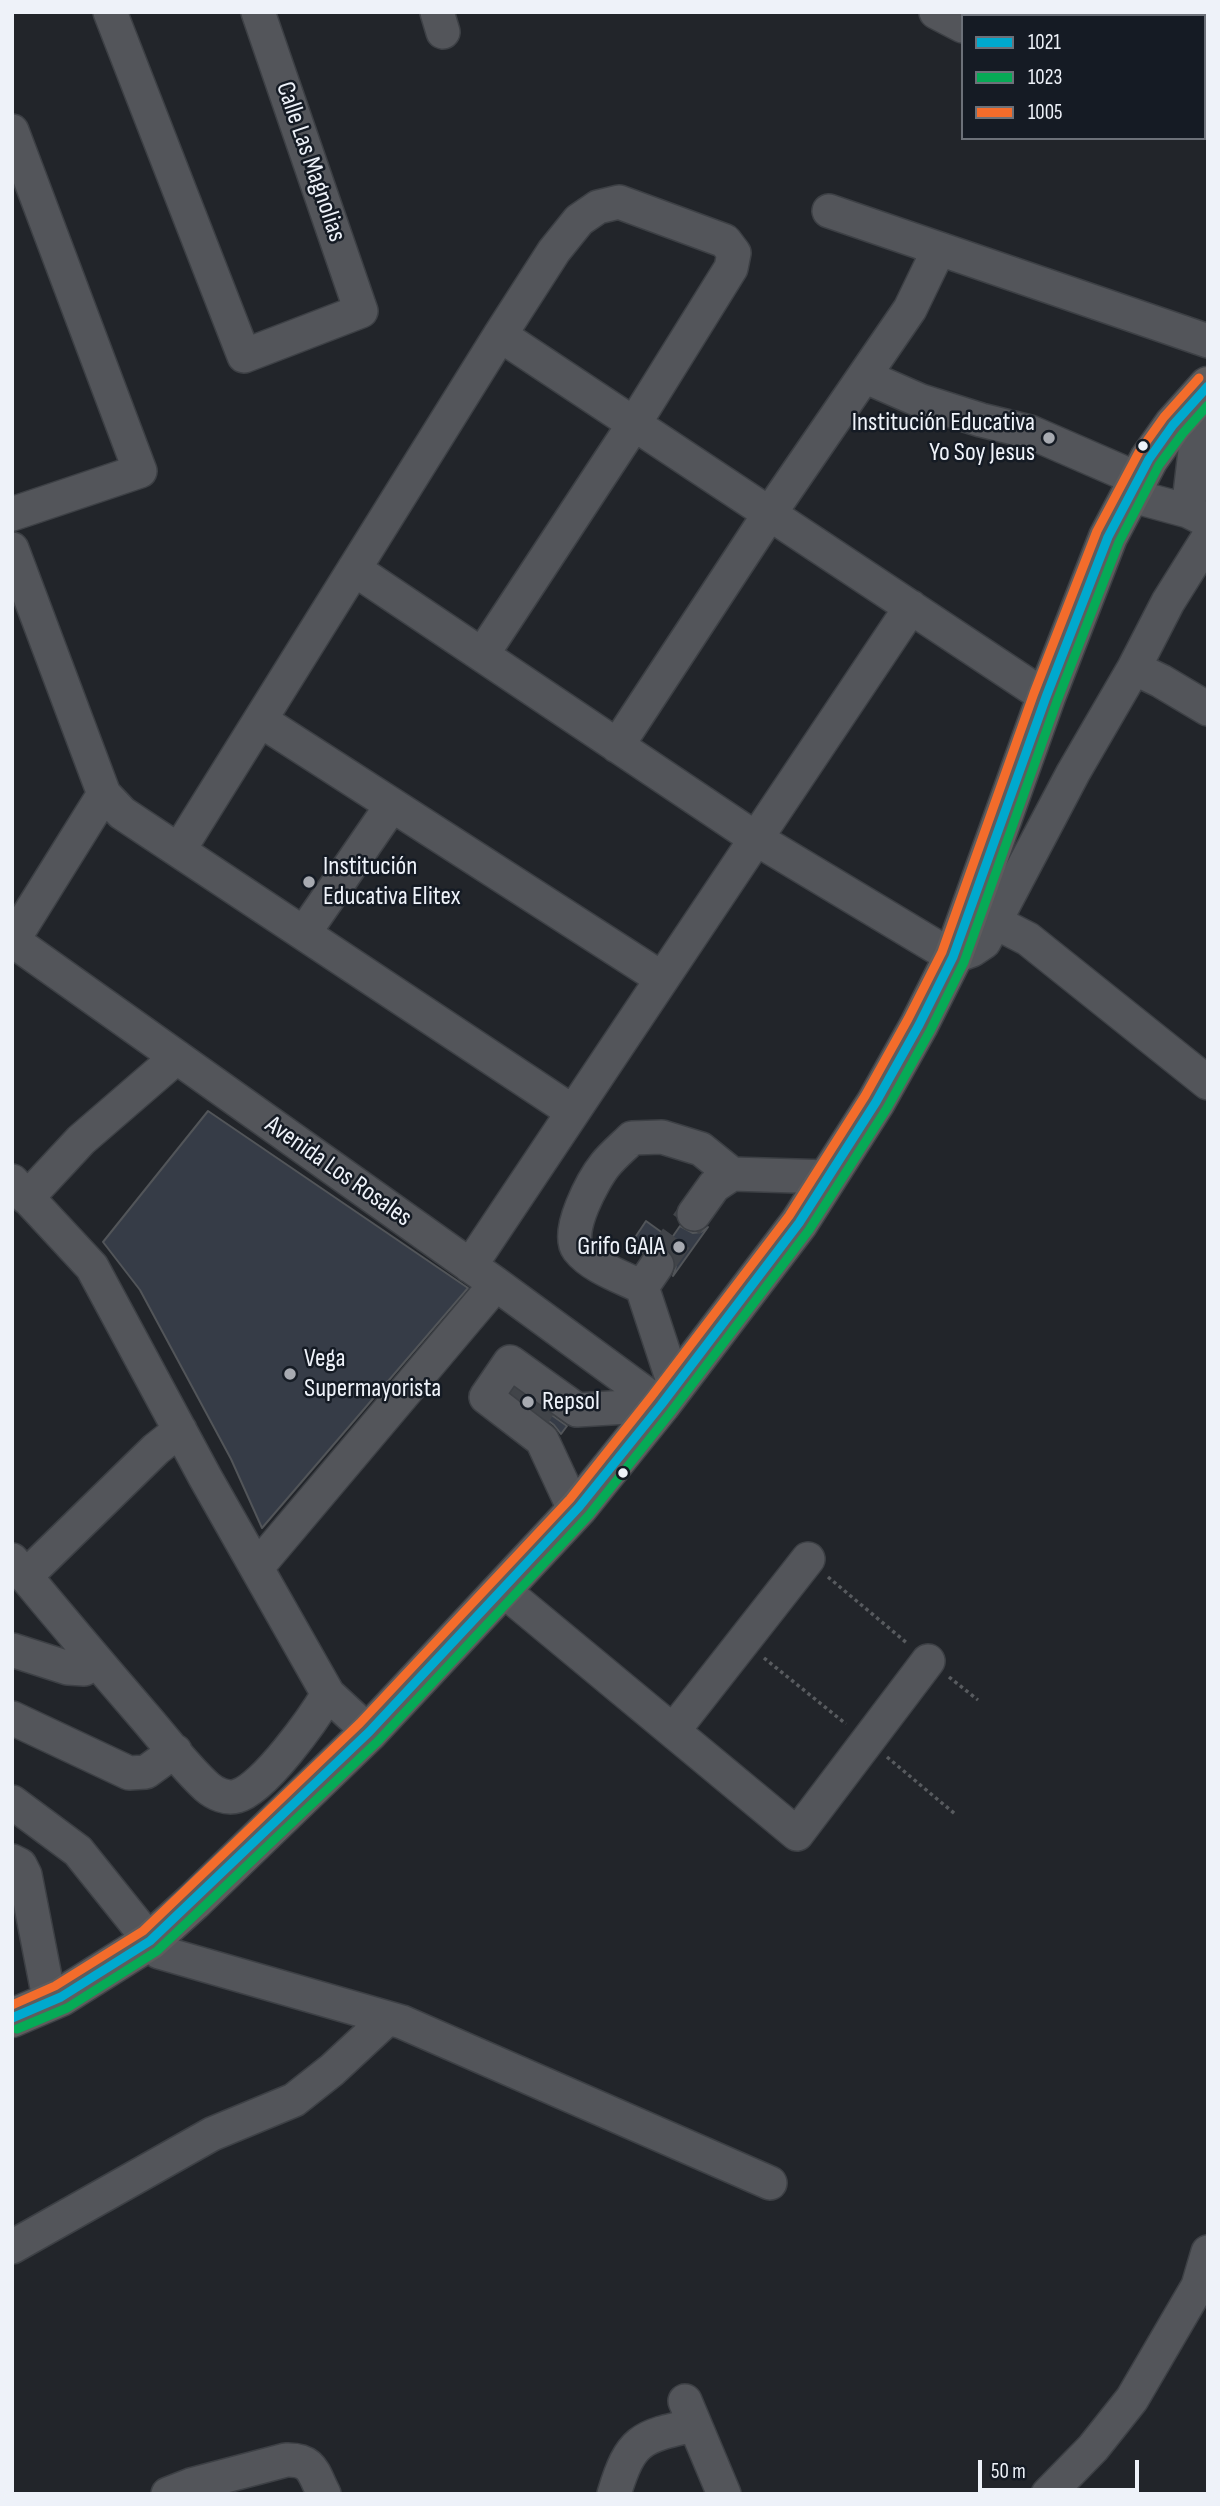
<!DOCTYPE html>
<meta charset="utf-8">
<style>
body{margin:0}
#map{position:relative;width:1220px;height:2506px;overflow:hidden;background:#22252a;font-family:"Sofia Sans Condensed",sans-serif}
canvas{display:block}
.frame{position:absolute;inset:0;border:14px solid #eef2f9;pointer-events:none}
.legend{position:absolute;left:961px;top:14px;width:245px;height:126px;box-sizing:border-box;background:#151b24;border:2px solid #6c7179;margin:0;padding:9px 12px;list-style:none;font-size:21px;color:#eef2f9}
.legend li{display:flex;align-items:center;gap:14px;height:35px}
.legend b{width:35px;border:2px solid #6c7179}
.scale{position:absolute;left:978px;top:2460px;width:161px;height:32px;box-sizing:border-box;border:4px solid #eef2f9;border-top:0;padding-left:9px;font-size:21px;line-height:24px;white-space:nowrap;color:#eef2f9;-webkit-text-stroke:5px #151b24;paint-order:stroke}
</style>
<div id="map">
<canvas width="1220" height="2506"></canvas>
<div class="frame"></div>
<ul class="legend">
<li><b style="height:9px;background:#00a9ce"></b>1021</li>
<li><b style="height:9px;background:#06aa56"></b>1023</li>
<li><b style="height:9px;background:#f36c2b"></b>1005</li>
</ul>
<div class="scale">50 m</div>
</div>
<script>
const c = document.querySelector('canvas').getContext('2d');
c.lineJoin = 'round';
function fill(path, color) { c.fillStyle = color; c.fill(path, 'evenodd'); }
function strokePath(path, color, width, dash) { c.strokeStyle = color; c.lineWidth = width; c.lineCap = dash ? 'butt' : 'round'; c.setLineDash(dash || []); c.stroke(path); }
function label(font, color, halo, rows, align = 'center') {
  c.font = font + ' "Sofia Sans Condensed",sans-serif'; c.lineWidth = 5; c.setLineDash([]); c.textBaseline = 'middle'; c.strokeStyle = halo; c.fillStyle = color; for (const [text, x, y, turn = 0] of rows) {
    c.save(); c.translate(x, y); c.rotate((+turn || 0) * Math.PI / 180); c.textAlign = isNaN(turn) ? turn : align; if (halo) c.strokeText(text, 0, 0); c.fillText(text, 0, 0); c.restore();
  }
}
const building = new Path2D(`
 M208,1111l260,177 -206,240 -31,-69 -91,-169 -37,-48z
 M646,1221l25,18 9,-13 13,7 8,-1 7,-5 -35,49 3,-10 -1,-9 -7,-7 -10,-4 -9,1 -7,6 -12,-8z
 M515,1389l52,37 -6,8 -7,-9 -42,-32z`);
fill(building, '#363c47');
strokePath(building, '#525559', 2);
strokePath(new Path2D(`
 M657,1265l37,-51
 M511,1407l15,-25
 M531,1421l13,-24`), '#414449', 33, [33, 17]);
const minor = new Path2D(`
 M110,12l134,344 117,-45 -103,-299
 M437,12l6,20
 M936,12l27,14
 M1204,101l4,1
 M12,131l128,340 -128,43
 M829,211l379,130
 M500,335l546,362
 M864,376l57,25 60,19 49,12 108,47
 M1202,392l-14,119 20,10
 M1129,495l59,16
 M12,549l92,245 18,19 451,299
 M354,569l401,269 198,119 19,-7 12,-8 89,-169 61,-105 34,-66 40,-64
 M1134,668l27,13 47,28
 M260,720l401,258
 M617,746l153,-233 140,-204 29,-60
 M179,850l321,-515 54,-84 25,-31 19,-13 21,-5 106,39 9,12 -3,15 -97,156 -152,231
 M995,922l33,17 180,144
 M304,933l88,-128
 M12,940l484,344 165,121
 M13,940l91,-146
 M12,1181l80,86 113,210 123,217 41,38
 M27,1198l54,-58 96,-83
 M694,1214l20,-28 18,-12 97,3
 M657,1265l-15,22 33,100
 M470,1266l441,-659
 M642,1287c-20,-10 -50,-20 -64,-38 -13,-17 15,-69 27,-84 8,-10 18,-18 27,-27l30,-1 39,12 31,25
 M575,1511l-33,-71 -56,-43 24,-35 67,48 84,-5
 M12,1560c43,52 87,104 131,155 21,24 41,51 64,72 8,7 20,12 30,9 27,-7 77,-78 91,-102
 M258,1566l238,-282
 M26,1576l130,-127 24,-19
 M503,1590l294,244 131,-173
 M12,1650l56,18 16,1 11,-9
 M12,1718l117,55 17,-1 29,-21
 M673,1731l135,-172
 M12,1802l66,49 81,101 243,70 368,161
 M12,1861l8,4 5,10 25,128
 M12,2247l200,-113 82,-34 38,-30 56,-52
 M685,2401l39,93
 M168,2494l23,-9 95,-25c27,-1 27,13 38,34
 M614,2494c17,-55 26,-57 80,-69
 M1048,2494l45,-46 39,-49 66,-113 10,-34`);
const highway = new Path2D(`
 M12,2018l49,-21 89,-56 43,-39 176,-170 210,-225 82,-102 138,-182 77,-121 43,-77 34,-68 93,-260 62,-160 41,-78 24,-34 35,-39`);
strokePath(minor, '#3d4045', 36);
strokePath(highway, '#3d4045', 41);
strokePath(new Path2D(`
 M828,1577l80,67
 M764,1658l82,66
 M949,1677l29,23
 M887,1757l68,57`), '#585b5f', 3.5, [3.5, 3.5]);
strokePath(minor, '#53555a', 33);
strokePath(highway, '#5f5c5d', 38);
strokePath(new Path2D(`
 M12,2018l49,-21 89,-56 219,-209 210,-225 82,-102 138,-182 77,-121 43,-77 34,-68 93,-260 62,-160 41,-78 24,-34 35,-39`), '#00a9ce', 9);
strokePath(new Path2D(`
 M17,2029l50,-21 90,-57 221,-210 211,-226 82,-103 138,-182 78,-122 43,-77 34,-69 93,-261 62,-159 40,-77 24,-32 25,-28`), '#06aa56', 9);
strokePath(new Path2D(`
 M12,2005l43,-19 88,-55 217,-208 210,-224 81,-102 138,-181 76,-120 43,-77 34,-67 92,-259 63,-162 42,-79 25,-35 35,-39`), '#f36c2b', 9);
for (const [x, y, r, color] of [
 [1049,438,7,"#a7aab1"],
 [1143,446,6,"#eef2f9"],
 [309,882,7,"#a7aab1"],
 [679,1247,7,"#a7aab1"],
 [290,1374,7,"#a7aab1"],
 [528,1402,7,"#a7aab1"],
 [623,1473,6,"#eef2f9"]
]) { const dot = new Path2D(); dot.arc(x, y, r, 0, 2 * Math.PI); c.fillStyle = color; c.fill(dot); strokePath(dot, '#151b24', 2.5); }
label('26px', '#eef2f9', '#151b24', [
 ["Calle Las Magnolias",310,162,71],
 ["Avenida Los Rosales",338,1172,35]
]);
label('26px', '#eef2f9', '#151b24', [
 ["Institución Educativa",1035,423,"right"],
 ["Yo Soy Jesus",1035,453,"right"],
 ["Institución",323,867],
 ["Educativa Elitex",323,897],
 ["Grifo GAIA",665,1247,"right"],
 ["Vega",304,1359],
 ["Supermayorista",304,1389],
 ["Repsol",542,1402]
], 'left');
</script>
